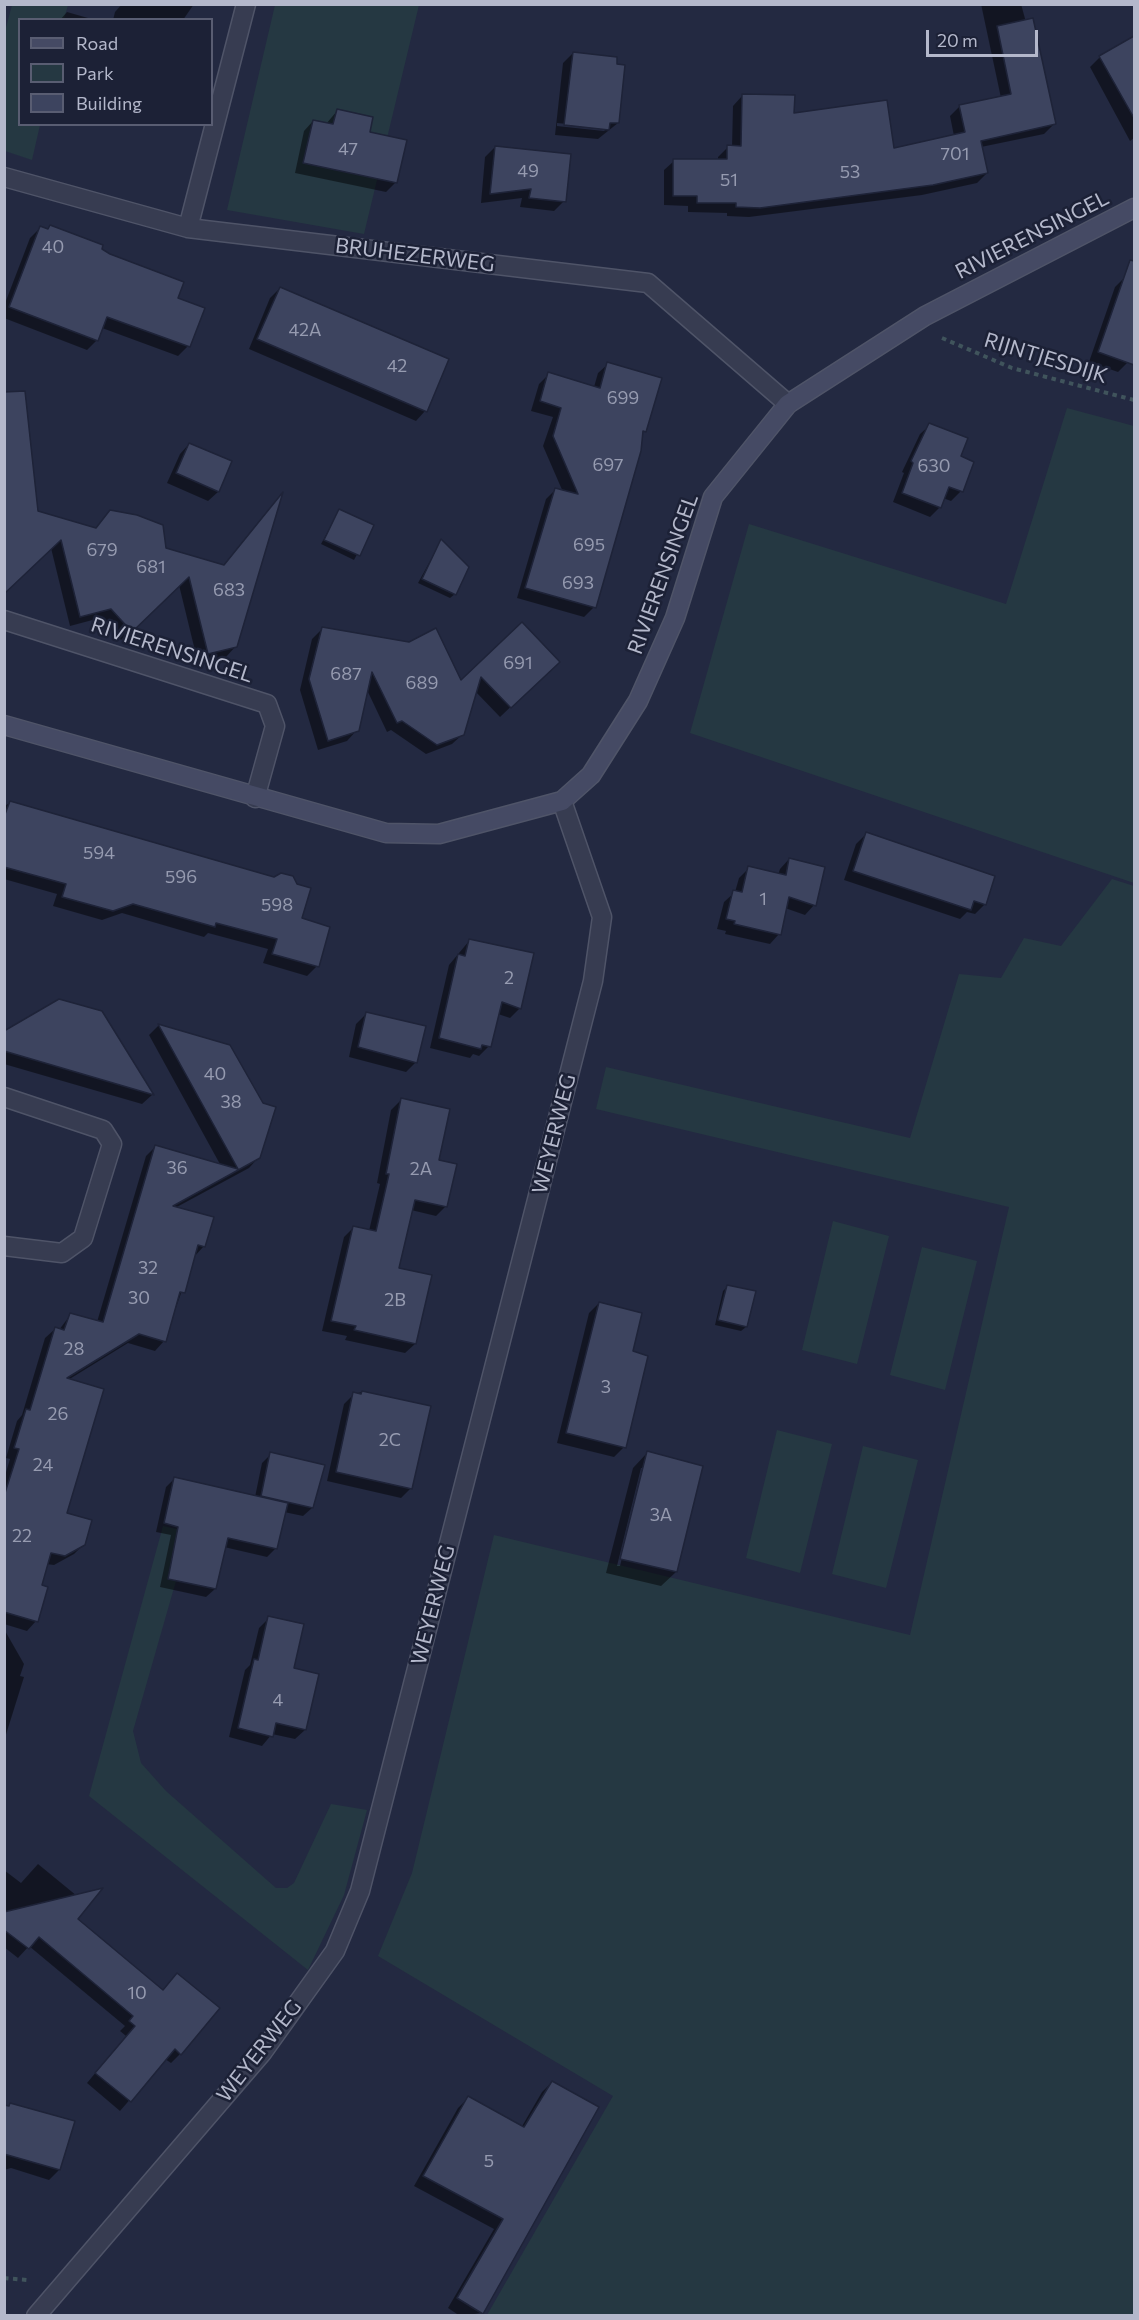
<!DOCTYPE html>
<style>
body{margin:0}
#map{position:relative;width:1139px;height:2320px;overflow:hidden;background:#232941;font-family:Commissioner,sans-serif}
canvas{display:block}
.frame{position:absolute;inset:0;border:6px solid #b4b8cb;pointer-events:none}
.legend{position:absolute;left:18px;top:18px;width:195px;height:108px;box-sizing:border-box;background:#1c2136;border:2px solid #595d72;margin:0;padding:8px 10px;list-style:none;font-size:18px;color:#b4b8cb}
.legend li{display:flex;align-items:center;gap:12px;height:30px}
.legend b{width:30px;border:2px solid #595d72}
.scale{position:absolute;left:926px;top:30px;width:112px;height:27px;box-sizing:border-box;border:3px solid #b4b8cb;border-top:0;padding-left:8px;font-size:18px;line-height:21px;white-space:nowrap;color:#b4b8cb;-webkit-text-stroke:4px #1c2136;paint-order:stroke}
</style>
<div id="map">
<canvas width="1139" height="2320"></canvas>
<div class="frame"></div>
<ul class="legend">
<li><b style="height:8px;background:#454a64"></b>Road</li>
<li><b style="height:16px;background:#253842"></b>Park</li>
<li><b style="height:16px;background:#3d445f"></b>Building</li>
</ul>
<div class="scale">20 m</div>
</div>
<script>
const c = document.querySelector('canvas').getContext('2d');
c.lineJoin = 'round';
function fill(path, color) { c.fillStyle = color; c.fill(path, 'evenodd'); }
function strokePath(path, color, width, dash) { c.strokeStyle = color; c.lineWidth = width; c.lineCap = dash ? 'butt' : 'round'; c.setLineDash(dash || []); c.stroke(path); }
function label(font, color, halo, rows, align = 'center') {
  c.font = font + ' Commissioner,sans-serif'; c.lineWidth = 5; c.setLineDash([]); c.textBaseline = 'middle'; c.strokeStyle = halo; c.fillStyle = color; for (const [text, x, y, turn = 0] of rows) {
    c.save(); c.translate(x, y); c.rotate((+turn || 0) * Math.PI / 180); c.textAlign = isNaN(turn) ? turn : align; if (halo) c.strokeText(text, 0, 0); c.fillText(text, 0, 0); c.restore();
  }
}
fill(new Path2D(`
 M12,5h56l-4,14 -44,1v104l20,1 -8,35 -27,-9 -1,-116z
 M275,5h144l-55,229 -137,-24z
 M1067,408l67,18v457l-444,-150 59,-209 257,80z
 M1112,879l22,7v1429h-647l126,-219 -235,-140 34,-83 82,-338 416,100 99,-428 -413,-98 10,-42 304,71 49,-164 42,4 23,-40 37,8z
 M833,1221l56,15 -32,128 -55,-14z
 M922,1247l55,14 -32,129 -55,-15z
 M777,1430l55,14 -32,129 -54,-15z
 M863,1446l55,14 -32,128 -54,-14z
 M163,1526l27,6 -57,199 8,32 25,28 110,97h11l7,-5 37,-79 36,6 -23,85 -36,75 -219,-174z`), '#253842');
fill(new Path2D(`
 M122,4h72l-11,16h-70l2,-8z
 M981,4h40l33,120 -10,10 -63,13 6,26 -10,10 -55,12 -173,22 -22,-1v-3l-39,-1v-6l-24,-1v-35l10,-9h44v-4l10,-10h4l1,-41 9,-10 151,54 61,-14 -4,-20 9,-9 42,-9z
 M67,12l28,8h-35z
 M1134,37v101l-4,3 -40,-74 10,-10z
 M573,53l45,70 -20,16 -43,-4 8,-72zM557,123l50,5 -3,3 -47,-5z
 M337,111l32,22 27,49 -10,10 -91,-19 9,-42 9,-10 13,3z
 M495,147l69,54 -10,10 -34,-4 2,-9 -41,5 4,-46z
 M40,228l60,22 76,49 27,10 -15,37 -10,10 -76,-28 -5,12 -10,10 -83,-32v-12l26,-68z
 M1125,277l9,4v62l-6,19 -10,10 -29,-10 26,-75z
 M280,288l145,123 -9,10 -167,-72 21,-51z
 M608,364l36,67 -3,3 -47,173 -10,10 -67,-19 29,-99 9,-9 8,2 -20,-46 10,-29 -22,-6 8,-27 10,-10 45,13 4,-14z
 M930,425l29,32 2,34 -10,10 -8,-3 -3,9 -10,10 -37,-15 11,-29 -2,-1 18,-38z
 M189,444l41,18 -12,30 -10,9 -41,-18 13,-29z
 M273,504l-37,142 -10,11 -28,6 -19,-78 -58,55 -21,-22 -30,8 -19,-78 -14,-35 58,16 16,-18 53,38 59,17z
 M339,511l33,15 -18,34 -33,-16z
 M441,541l14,53 -5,4 -32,-15z
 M522,625l36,37 -58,55 -25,-26 -12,43 -11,10 -26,10 -35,-24 -4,2 -20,-42 -10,40 -10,11 -29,9 -18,-60 12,-51 10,-10 139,54z
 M10,803l286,82 4,34 17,47 -10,10 -44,-13 5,-14 -60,-16 -4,4 -82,-24 -20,7 -49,-14 4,-12 -53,-15v-73z
 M866,834l119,70 -10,10 -8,-2 -7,7 -116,-39 12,-36z
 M789,859l25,46 -9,10 -20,-7 -6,26 -9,10 -45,-10 1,-3 -9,-2 7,-27 11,-10 4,-14 10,-10 29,7 2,-6z
 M469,941l51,67 -10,10 -12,-4 -9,32 -10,10 -6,-2 -3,4 -40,-10 19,-83z
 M101,1013l51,82 -10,9 -138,-40v-31z
 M366,1014l50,48 -10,10 -57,-15 7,-33z
 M159,1025l70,22 30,110 -10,11 -74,40 29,38 -10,11 -30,84 -9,10 -27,-8 -60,37 -2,134 18,30 -10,10 -20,11 -8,-1 -6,22 -4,35 -9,10 -23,-7v-145l6,-20 -4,-1 11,-37 5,-6 23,-77 10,-9 4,1 12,-16 26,8 49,-166 10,-10 65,20 -72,-131z
 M401,1100l36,61 9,45 -10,10 -25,-6 -13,59 17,75 -10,9 -60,-13 2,-4 -25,-5 22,-94 10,-10 15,4 11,-47 -3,-1 14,-73z
 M727,1287l19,40 -5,4 -26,-6 8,-34z
 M599,1303l25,144 -10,10 -57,-14 32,-130z
 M362,1392l49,96 -10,10 -74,-17 17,-77 10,-10z
 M647,1453l54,14 -25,105 -15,14 -55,-13 27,-105zM641,1468h3l-24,98h-3z
 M271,1454l41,54 -9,8 -19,-4 -8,36 -9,9 -43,-10 -9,42 -9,8 -46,-10 11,-52 -15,-3 10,-45 9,-9 80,19 7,-34z
 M269,1618l23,51 13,61 -10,9 -23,-5 -10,12 -33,-9 16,-67 5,-5 9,-37z
 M4,1629l20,35 -4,12 4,1 -20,64z
 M38,1864l50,41 -12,14 104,135 -9,9 -6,-4 -45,52 -33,-28 39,-47 -6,-5 5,-5 -96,-80 -11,12 -14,-11v-77l17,13z
 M552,2082l45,25 -115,206 -22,3 -12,-8 46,-79 -80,-43 44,-78 10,-10 53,30 21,-36z
 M10,2105l49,65 -10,10 -38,-12 -7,2v-63z`), '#0007');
const building = new Path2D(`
 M1033,18l23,106 -75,17 7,32 -55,12 -173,23 -24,-1v-4h-39v-7h-24v-37h54v-14l14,1 1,-52 53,1 -1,18 93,-13 7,48 71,-16 -6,-27 52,-11 -14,-68z
 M1134,36v82l-35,-62z
 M573,52l44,5v7l8,1 -6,58h-9l-1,7 -45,-5z
 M337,109l36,8 -3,15 37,8 -10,43 -94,-20 10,-43 20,4z
 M495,146l76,8 -5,48 -37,-4 2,-9 -41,5z
 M50,225l53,20 -1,4 8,5 74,28 -6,16 27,10 -15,39 -83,-30 -9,24 -89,-34 31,-81 8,3z
 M1130,260l4,1v104l-36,-13z
 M280,287l169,72 -22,53 -170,-73z
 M607,362l55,16 -16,54 -3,-1 -2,20 -45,157 -71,-20 30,-100 23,6 -25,-58 8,-28 -21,-7 8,-29 52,16z
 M25,391l13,120 58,17 14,-18 27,5 26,10 3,23 58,17 59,-73 -46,155 -29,7 -19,-77 -57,55 -21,-23 -31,8 -19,-77 -57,54v-202z
 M929,423l39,15 -7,18 13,6 -11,30 -14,-5 -8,21 -39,-15 11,-30 -2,-2z
 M189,443l43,18 -13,31 -43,-19z
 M339,509l35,16 -14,31 -36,-16z
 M441,539l28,28 -13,28 -34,-16z
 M522,622l38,40 -49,46 -30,-31 -17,58 -27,10 -35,-24 -5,2 -25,-51 -13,59 -31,10 -19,-62 13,-52 87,15 27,-14 25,52z
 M10,801l264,76 7,-4 12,3 4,8 14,4 -9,30 28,9 -11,40 -47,-13 5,-15 -61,-16 -1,4 -82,-23 -20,7 -51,-14 4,-13 -62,-17v-50z
 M866,832l129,44 -9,29 -12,-4 -3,9 -118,-39z
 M789,858l36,9 -9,39 -27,-9 -8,38 -47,-11 1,-3 -9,-2 7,-29 9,2 6,-26 38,9z
 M469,939l65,14 -13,56 -19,-7 -11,45 -9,-2 -1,4 -42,-11 19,-84 7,2z
 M59,999l43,12 52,84 -150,-44v-20z
 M366,1012l60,14 -9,37 -59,-16z
 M158,1024l72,21 33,58 13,4 -16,51 -87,48 41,11 -9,30 -7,-2 -13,48 -5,-1 -14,50 -27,-8 -72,44 37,11 -37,124 25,7 -7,25 -20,11 -14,-3 -9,32 6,2 -10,35 -34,-10v-116l15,-47 -5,-1 12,-39 4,1 25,-83 9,3 6,-17 33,9 52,-177 83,24z
 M401,1098l49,11 -11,51 18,4 -10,43 -32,-7 -16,68 33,7 -16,69 -62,-14 2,-4 -25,-5 22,-95 23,5 13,-57h-3z
 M727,1285l29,6 -9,36 -29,-7z
 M599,1302l43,11 -9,38 15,5 -22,92 -60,-15z
 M362,1391l69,15 -19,83 -76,-17 17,-80 8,2z
 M647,1451l56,15 -26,106 -57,-13z
 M270,1452l55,13 -12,43 -52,-12z
 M174,1477l114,26 -11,46 -49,-11 -12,51 -48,-10 10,-52 -14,-4z
 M268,1616l36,8 -10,44 25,6 -13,56 -30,-7 -3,14 -35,-9 16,-69 4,1z
 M103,1888l-25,31 85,71 14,-17 43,35 -39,47 -6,-6 -44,53 -36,-29 40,-47 -6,-5 4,-5 -94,-79 -10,12 -25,-19v-18z
 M552,2081l47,26 -116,207 -26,-16 46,-79 -80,-43 45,-80 56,31z
 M10,2103l65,18 -15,49 -56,-16v-49l5,1z`);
fill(building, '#3d445f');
strokePath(building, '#1e2338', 1.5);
const street = new Path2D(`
 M4,177l184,51 460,55 140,121
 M188,228l58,-224
 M4,620l263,84 8,22 -20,72
 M4,1097l99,33 9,14 -29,94 -21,15 -58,-7
 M36,2316l226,-263 73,-102 25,-60 233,-910 9,-64 -40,-116`);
const secondary = new Path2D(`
 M4,725l382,108 53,1 123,-33 29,-26 47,-74 37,-83 38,-121 75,-93 137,-88 209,-108`);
strokePath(street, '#4f5468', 21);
strokePath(secondary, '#4f5468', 21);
strokePath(new Path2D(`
 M942,338l70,30 122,32
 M4,2278l23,2`), '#40545c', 4, [4.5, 4.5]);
strokePath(street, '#373c51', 18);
strokePath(secondary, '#454a64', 18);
label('18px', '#969bb0', null, [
 ["47",348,149],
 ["701",955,154],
 ["49",528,171],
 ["53",850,172],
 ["51",729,180],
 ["40",53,247],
 ["42A",305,330],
 ["42",397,366],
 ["699",623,398],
 ["697",608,465],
 ["630",934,466],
 ["695",589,545],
 ["679",102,550],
 ["681",151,567],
 ["693",578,583],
 ["683",229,590],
 ["691",518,663],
 ["687",346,674],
 ["689",422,683],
 ["594",99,853],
 ["596",181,877],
 ["1",763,899],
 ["598",277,905],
 ["2",509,978],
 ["40",215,1074],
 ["38",231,1102],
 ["36",177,1168],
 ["2A",421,1169],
 ["32",148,1268],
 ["30",139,1298],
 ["2B",395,1300],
 ["28",74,1349],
 ["3",606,1387],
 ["26",58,1414],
 ["2C",390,1440],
 ["24",43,1465],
 ["3A",661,1515],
 ["22",22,1536],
 ["4",278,1700],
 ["10",137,1993],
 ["5",489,2161]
]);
label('21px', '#b4b8cb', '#1c2136', [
 ["RIVIERENSINGEL",1032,235,-27],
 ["BRUHEZERWEG",415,255,7],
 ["RIJNTJESDIJK",1046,358,17],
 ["RIVIERENSINGEL",663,574,-70],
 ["RIVIERENSINGEL",172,650,18],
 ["WEYERWEG",554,1134,-76],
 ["WEYERWEG",433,1605,-76],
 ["WEYERWEG",259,2051,-52]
]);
</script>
